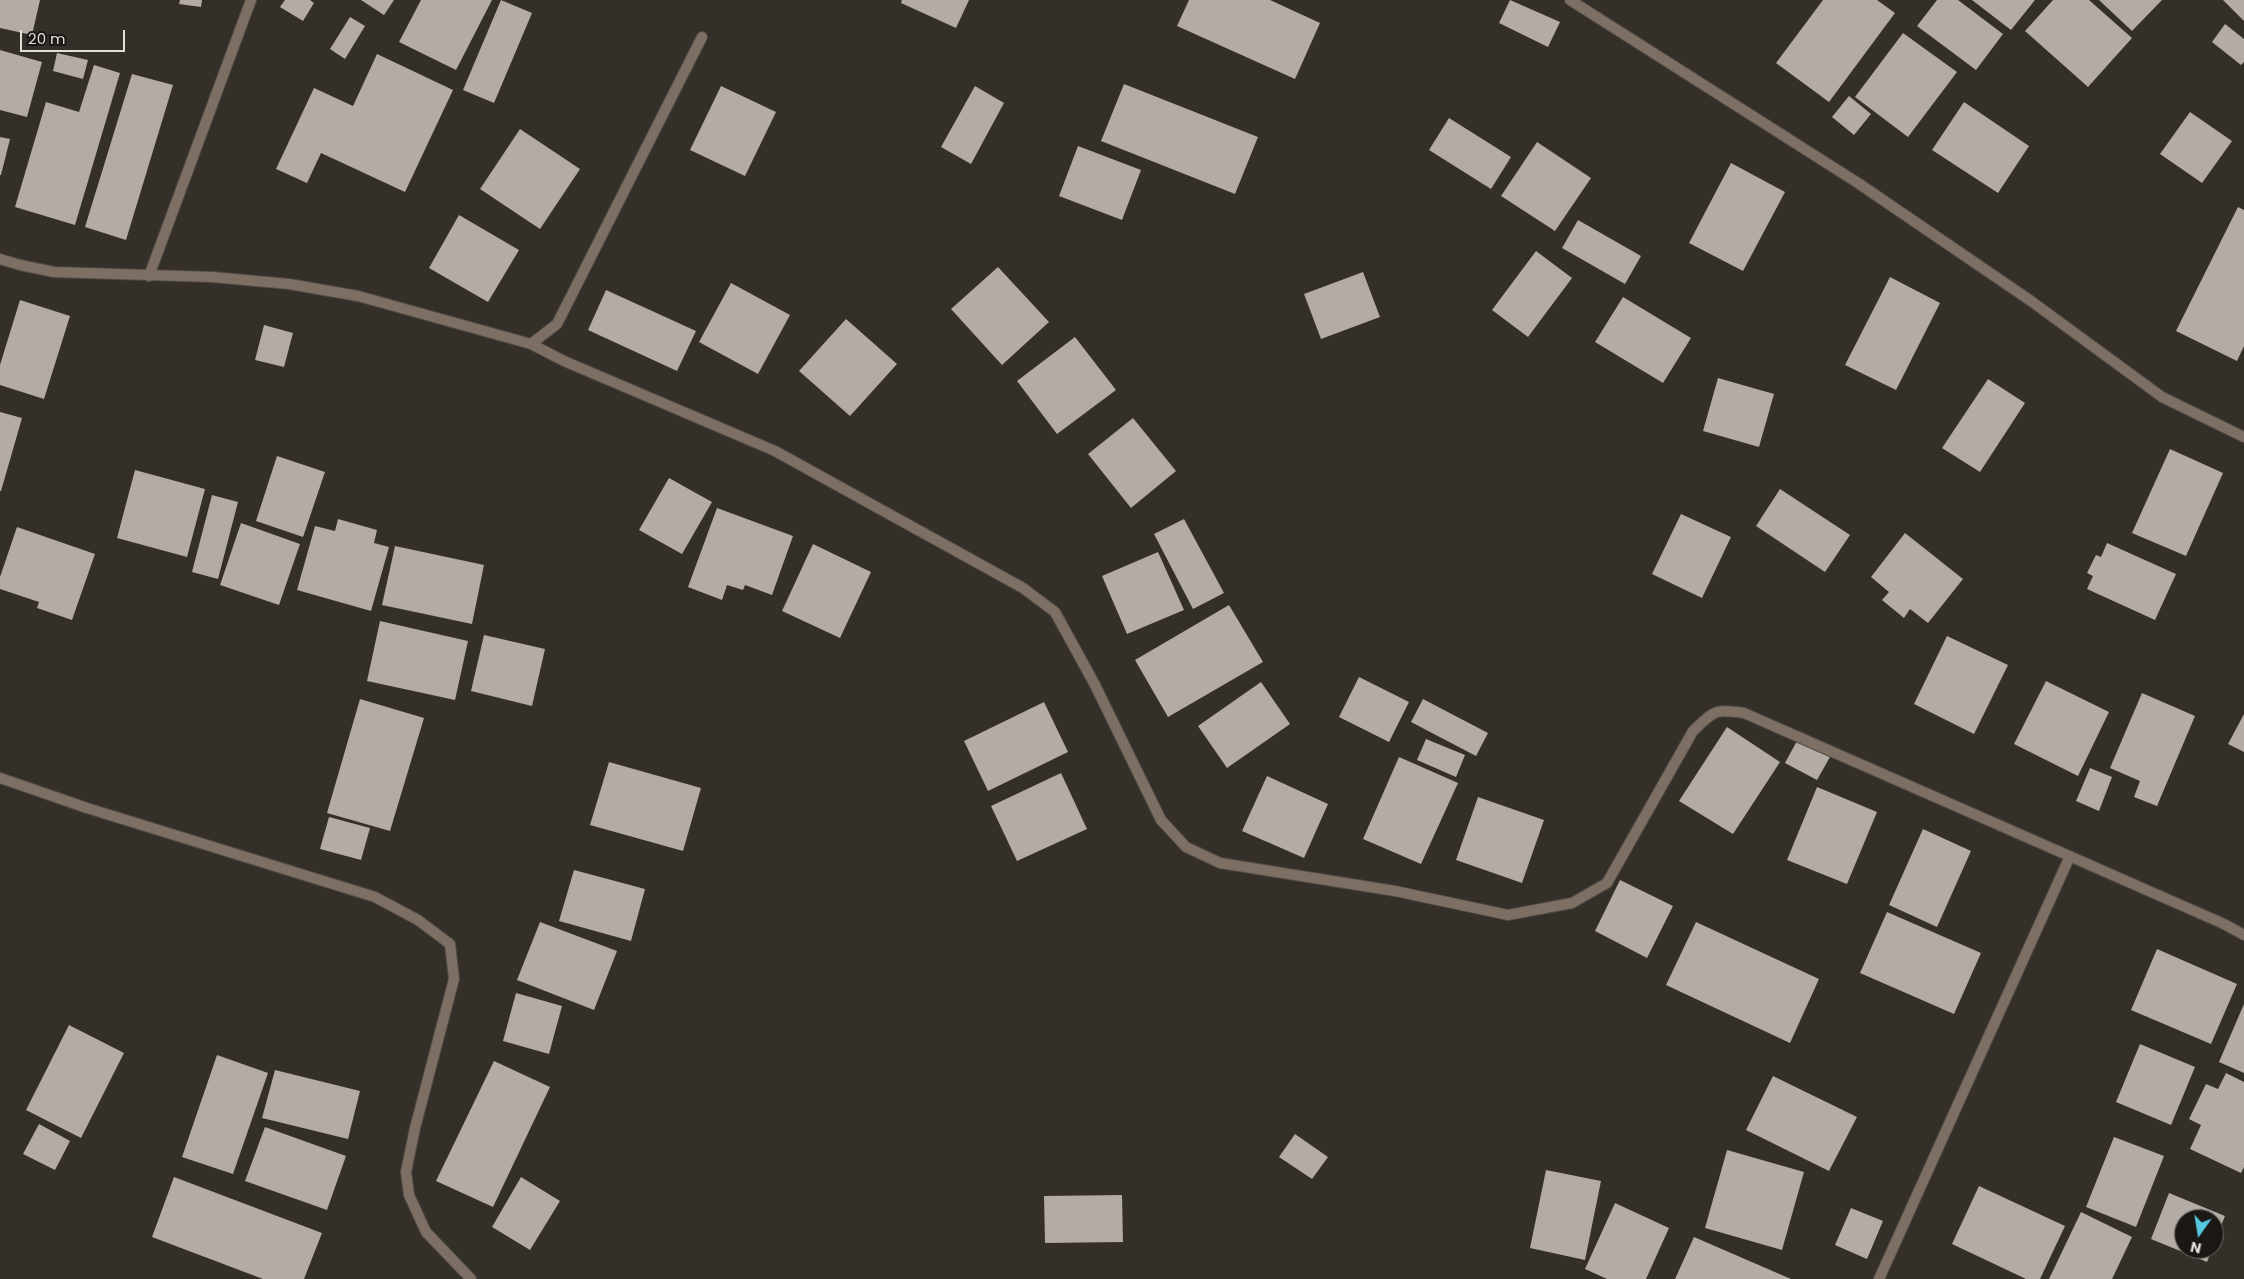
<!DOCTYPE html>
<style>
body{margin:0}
#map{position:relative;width:2244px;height:1279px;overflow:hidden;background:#352f29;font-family:Poppins,sans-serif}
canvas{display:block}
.north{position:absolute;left:2174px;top:1209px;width:50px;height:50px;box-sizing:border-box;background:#1a1715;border:1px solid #6a6764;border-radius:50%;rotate:193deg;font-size:14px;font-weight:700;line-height:20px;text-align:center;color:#e3deda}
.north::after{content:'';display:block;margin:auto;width:18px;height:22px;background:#56c9e1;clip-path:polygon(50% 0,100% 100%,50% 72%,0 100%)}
.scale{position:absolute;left:20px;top:30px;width:105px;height:22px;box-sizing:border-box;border:2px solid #e3deda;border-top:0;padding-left:6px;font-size:15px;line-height:18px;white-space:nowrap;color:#e3deda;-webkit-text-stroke:4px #1a1715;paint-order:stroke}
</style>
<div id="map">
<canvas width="2244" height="1279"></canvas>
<div class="north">N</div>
<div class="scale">20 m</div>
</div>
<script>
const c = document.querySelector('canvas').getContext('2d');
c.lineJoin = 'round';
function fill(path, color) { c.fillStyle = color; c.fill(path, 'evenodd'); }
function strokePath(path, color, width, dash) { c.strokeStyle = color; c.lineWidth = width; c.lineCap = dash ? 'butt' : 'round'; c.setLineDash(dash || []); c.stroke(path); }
fill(new Path2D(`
 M0,0h40l-8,35 -32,-7z
 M180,0h22l-1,7 -22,-3z
 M285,0h25l4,3 -11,18 -23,-14z
 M361,0h33l-10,15z
 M421,0h71l-36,70 -57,-28z
 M501,0l31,13 -38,90 -31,-13z
 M902,0h67l-13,28 -55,-25z
 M1189,0h81l50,23 -25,56 -118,-53z
 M1510,0l50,22 -12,25 -49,-24z
 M1823,0h54l18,13 -66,89 -53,-39z
 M1937,0h21l45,34 -27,36 -59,-44z
 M1972,0h63l-24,30z
 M2053,0h36l43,38 -44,49 -63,-56z
 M2099,0h63l-30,31z
 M2223,0h21v21z
 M350,17l15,9 -20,33 -15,-10z
 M2225,24l19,15v23l-3,3 -29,-23z
 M1903,33l54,39 -49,65 -53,-40z
 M0,50l42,12 -15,55 -27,-7z
 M57,53l31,7 -5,19 -30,-8z
 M377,54l76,36 -48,102 -84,-39 -14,30 -31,-14 38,-81 39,18z
 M94,65l26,8 -45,152 -60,-18 31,-105 33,10z
 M132,74l41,11 -47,155 -41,-13z
 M1124,84l134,53 -23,57 -134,-53z
 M721,86l55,26 -31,64 -55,-26z
 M975,86l29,17 -33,61 -30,-17z
 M1849,96l22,18 -17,21 -22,-18z
 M1964,102l65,44 -31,47 -66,-43z
 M2190,112l42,29 -30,42 -42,-29z
 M1449,118l62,39 -20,32 -62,-39z
 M520,129l60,40 -40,60 -60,-40z
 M0,137l10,2 -9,36h-1z
 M1537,142l54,36 -36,53 -54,-35z
 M1078,146l63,24 -19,50 -63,-24z
 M1731,163l54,29 -42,79 -54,-28z
 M2238,207l6,3v136l-7,15 -61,-30z
 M459,215l60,35 -31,52 -59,-34z
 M1578,220l63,36 -16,28 -63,-36z
 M1536,251l36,27 -44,59 -36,-27z
 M998,267l51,55 -47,43 -51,-56z
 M1363,272l17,45 -59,22 -17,-45z
 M1890,277l50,26 -44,87 -51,-25z
 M731,283l59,32 -32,59 -59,-32z
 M606,290l90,41 -19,40 -89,-41z
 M1623,297l68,41 -28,45 -68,-41z
 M20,300l50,16 -26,83 -44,-14v-20z
 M846,319l51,45 -47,52 -51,-45z
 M264,325l29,8 -9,34 -29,-7z
 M1075,337l41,53 -59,44 -40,-53z
 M1718,378l56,16 -15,53 -56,-16z
 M1988,379l37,24 -45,69 -38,-24z
 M0,412l22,6 -21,73h-1z
 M1133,418l43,53 -45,37 -43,-54z
 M2170,449l53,24 -37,83 -54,-23z
 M277,456l48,16 -22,65 -47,-16z
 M135,470l70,19 -18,68 -70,-19z
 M669,478l43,24 -30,52 -43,-24z
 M1780,489l70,46 -25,37 -69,-46z
 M212,495l26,7 -20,77 -26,-7z
 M717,508l76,28 -21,59 -27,-10 -2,5 -16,-5 -5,15 -34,-13z
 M1681,514l50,23 -29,61 -50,-24z
 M338,519l39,11 -3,13 15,4 -18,64 -74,-21 18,-64 20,5z
 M1184,519l40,74 -31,16 -39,-75z
 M241,523l59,21 -21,61 -59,-20z
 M17,527l78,27 -23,66 -35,-12 2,-6 -39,-13v-12z
 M1905,533l58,46 -35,44 -18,-14 -6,9 -22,-18 7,-8 -18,-15z
 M2107,543l69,31 -21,46 -68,-31 6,-13 -6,-3 9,-18 5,2z
 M813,544l58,28 -31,66 -58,-27z
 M395,546l89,19 -12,59 -90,-19z
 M1158,552l26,58 -57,24 -25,-58z
 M1229,605l34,57 -95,55 -33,-57z
 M380,621l88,20 -13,59 -88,-19z
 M484,635l61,14 -13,57 -61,-15z
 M1947,636l61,29 -34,69 -60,-30z
 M1359,677l50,25 -20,40 -50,-25z
 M2046,681l63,31 -31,64 -64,-32z
 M1261,682l29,42 -63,44 -29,-42z
 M2142,693l53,23 -38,90 -23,-9 6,-16 -30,-13z
 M360,699l64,19 -34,113 -63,-18z
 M1423,699l65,34 -12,23 -65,-34z
 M1044,702l24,50 -80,39 -24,-50z
 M2244,714v38l-16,-8z
 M1727,727l53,35 -47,72 -54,-33z
 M1426,739l39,16 -9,22 -39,-17z
 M1798,739l32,18 -13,23 -32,-17z
 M1399,757l59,26 -37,81 -58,-25z
 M609,762l92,26 -18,63 -93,-26z
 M2090,768l22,9 -13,34 -23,-10z
 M1061,773l26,56 -70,32 -26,-55z
 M1267,776l61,28 -24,54 -62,-27z
 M1817,787l60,25 -30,72 -60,-24z
 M1478,797l66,23 -22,63 -66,-23z
 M329,817l41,11 -9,32 -41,-11z
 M1923,829l48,22 -34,76 -48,-22z
 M574,870l71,19 -14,52 -72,-20z
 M1620,880l53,26 -26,52 -52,-27z
 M1887,912l94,41 -27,61 -94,-41z
 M540,922l77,29 -23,59 -77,-30z
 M1696,922l123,57 -29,64 -124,-58z
 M2157,949l80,35 -26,60 -80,-34z
 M516,993l46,13 -13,48 -46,-13z
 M2244,1004v69l-25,-11z
 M69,1025l55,28 -43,85 -55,-28z
 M2140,1044l55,23 -24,58 -55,-23z
 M217,1055l51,18 -35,101 -51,-17z
 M494,1061l56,26 -57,120 -57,-26z
 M275,1070l85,21 -12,48 -86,-21z
 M2226,1073l18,9v85l-3,6 -51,-24 11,-24 -12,-6 17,-35 12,5z
 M1773,1076l84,41 -28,54 -83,-41z
 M39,1124l31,17 -15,29 -32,-16z
 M265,1127l81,29 -19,54 -82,-29z
 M1295,1134l33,23 -16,22 -33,-22z
 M2114,1137l50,19 -28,71 -50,-20z
 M1727,1150l77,22 -22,78 -77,-22z
 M1546,1170l55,11 -16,79 -55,-12z
 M174,1177l148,56 -18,46h-41l-111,-42z
 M521,1177l39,24 -30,49 -38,-23z
 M1979,1186l86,40 -25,53h-14l-74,-35z
 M2169,1193l56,23 -11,27v-24h-30v30h28l-5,13 -56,-23z
 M1122,1195l1,47 -78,1 -1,-47z
 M1615,1203l54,25 -23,51h-39l-22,-10z
 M1851,1208l32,13 -16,38 -32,-14z
 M2081,1212l51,25 -20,42h-63z
 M1694,1237l97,42h-116z`), '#b3aba4');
const street = new Path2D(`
 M1570,0l288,183 173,118 131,96 82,40
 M0,259l20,6 34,7 158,5 77,7 69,12 173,48 33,17 211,90 248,137 32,24 40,73 66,135 25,27 34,16 175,28 113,24 64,-12 35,-20 86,-152c22,-21 21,-22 51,-18l480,211 20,11
 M149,276l102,-276
 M531,344l26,-20 145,-287
 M0,778l87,30 288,89 43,23 32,24 4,35 -39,149 -9,44 3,23 17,37 45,47
 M1879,1279l191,-423`);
strokePath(street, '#514b45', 12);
strokePath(street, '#7d6f63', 10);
</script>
